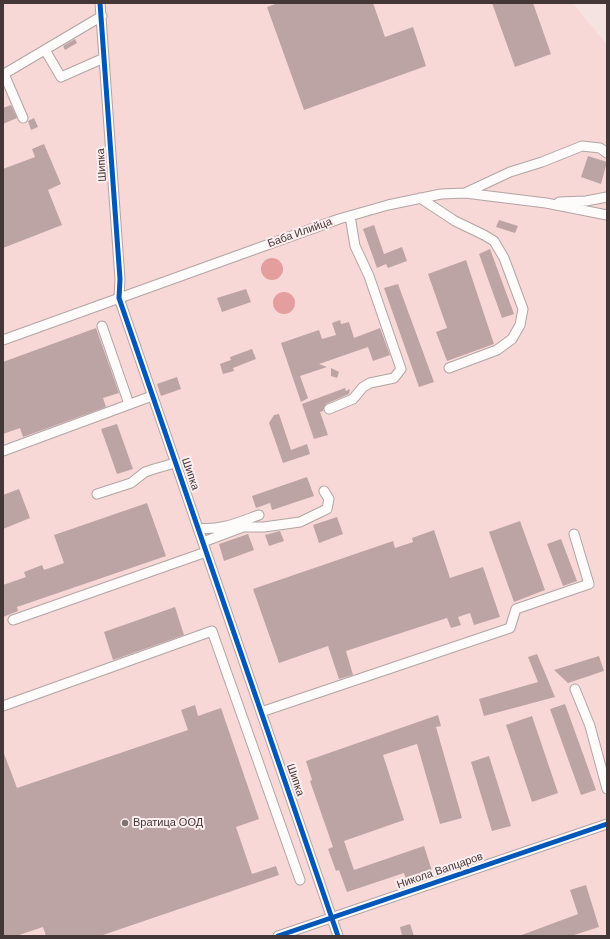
<!DOCTYPE html>
<meta charset="utf-8">
<style>
body{margin:0}
#map{position:relative;width:610px;height:939px;overflow:hidden;background:#f5e3e2;font-family:"DM Sans",sans-serif}
canvas{display:block}
.frame{position:absolute;inset:0;border:4px solid #443737;pointer-events:none}
</style>
<div id="map">
<canvas width="610" height="939"></canvas>
<div class="frame"></div>
</div>
<script>
const c = document.querySelector('canvas').getContext('2d');
c.lineJoin = 'round';
function fill(path, color) { c.fillStyle = color; c.fill(path, 'evenodd'); }
function strokePath(path, color, width, dash) { c.strokeStyle = color; c.lineWidth = width; c.lineCap = dash ? 'butt' : 'round'; c.setLineDash(dash || []); c.stroke(path); }
function label(font, color, halo, rows, align = 'center') {
  c.font = font + ' "DM Sans",sans-serif'; c.lineWidth = 4; c.setLineDash([]); c.textBaseline = 'middle'; c.strokeStyle = halo; c.fillStyle = color; for (const [text, x, y, turn = 0] of rows) {
    c.save(); c.translate(x, y); c.rotate((+turn || 0) * Math.PI / 180); c.textAlign = isNaN(turn) ? turn : align; if (halo) c.strokeText(text, 0, 0); c.fillText(text, 0, 0); c.restore();
  }
}
fill(new Path2D(`
 M3,3h570l34,42v891h-604z`), '#f7d8d6');
fill(new Path2D(`
 M261 269a11 11 0 1 1 22 0a11 11 0 1 1-22 0Z
 M273 303a11 11 0 1 1 22 0a11 11 0 1 1-22 0Z`), '#e39e9d');
fill(new Path2D(`
 M278,3h95l12,34 28,-10 13,39 -122,44 -37,-103z
 M492,3h41l18,51 -36,13z
 M75,39l2,4 -12,7 -2,-4z
 M11,105l6,13 -14,6v-16z
 M34,118l4,9 -7,3 -3,-9z
 M44,144l17,40 -13,6 14,35 -59,23v-79l32,-12 -3,-8z
 M588,156l19,6 -6,22 -20,-7z
 M499,220l19,6 -3,7 -19,-6z
 M374,225l10,29 18,-7 5,14 -19,7 -2,-4 -9,4 -14,-39z
 M490,249l24,65 -12,4 -23,-64z
 M466,260l28,84 -47,17 -11,-29 11,-4 -19,-54z
 M398,284l36,98 -15,5 -35,-99z
 M246,289l5,13 -29,10 -5,-14z
 M340,320l1,4 8,-2 5,16 26,-10 10,27 -17,6 -5,-14 -49,17 8,3 -27,9 8,22 -7,4 -20,-59 38,-13 3,9 14,-4 -4,-12z
 M96,328l23,65 -16,5 3,9 -83,30 -3,-9 -17,6v-72z
 M252,349l4,10 -23,9 1,3 -11,3 -3,-10 11,-4 -1,-3z
 M331,368l8,4 -2,6 -6,-2z
 M177,377l4,12 -20,7 -4,-12z
 M345,388l1,3 4,-2 -1,5 -23,10 -3,7 -3,1 8,23 -14,4 -12,-35z
 M279,414l12,36 16,-6 3,10 -27,9 -14,-40 5,-8z
 M117,424l16,45 -16,5 -16,-45z
 M307,477l7,19 -42,14 -2,-7 -14,5 -4,-12z
 M19,489l11,29 -27,11v-34z
 M147,503l19,53 -149,51 1,4 -15,6v-32l23,-8 -2,-5 18,-7 2,5 20,-7 -10,-28z
 M337,517l6,17 -24,9 -6,-18z
 M520,521l25,69 -31,12 -25,-70z
 M434,530l16,48 33,-11 17,50 -26,8 -4,-12 -12,4 3,8 -10,3 -4,-10 -101,33 7,24 -14,4 -11,-33 -49,17 -26,-74 140,-48 2,7 18,-6 -1,-4z
 M280,531l4,10 -15,5 -4,-11z
 M248,534l6,16 -30,11 -5,-17z
 M561,539l16,42 -14,5 -16,-42z
 M175,607l9,28 -71,25 -9,-28z
 M537,654l18,43 -71,19 -5,-17 59,-17 -10,-25z
 M599,656l5,15 -36,12 -14,-13z
 M565,704l31,86 -15,5 -31,-86z
 M195,705l3,11 23,-8 38,111 -23,8 16,47 24,-8 3,9 -179,61h-54l-3,-9 -27,9h-13v-185l14,37 171,-58 -7,-20z
 M438,715l3,11 -5,1 26,91 -22,6 -23,-80 -34,11 21,65 -60,21 10,29 70,-24 8,25 -26,8 -2,-6 -57,19 -8,-22 -3,1 -8,-22 5,-2 -23,-66 2,-1 -6,-19z
 M532,716l26,77 -26,9 -26,-77z
 M489,756l22,70 -19,5 -21,-69z
 M586,885l13,42 -28,9h-52l59,-22 -8,-24z
 M410,924l4,12h-12l-2,-9z`), '#bda4a4');
const minor = new Path2D(`
 M100,3l20,276 -1,19 219,638
 M45,50l16,27 43,-19
 M23,118l-19,-44 98,-58
 M465,193l45,-21 32,-10 40,-16 18,2 7,5
 M420,198l35,23 29,14 10,6 10,17 19,51 -3,16 -8,14 -15,11 -48,18
 M559,202l27,-1 21,-4
 M102,326l27,78
 M3,340l336,-121 49,-14 53,-11 24,-1 81,10 61,12
 M329,409l24,-10 10,-12 7,-4 24,-5 7,-9 -32,-93 -14,-30 -5,-30
 M3,451l149,-55
 M97,494l34,-11 14,-11 9,-3 21,-6
 M198,528c22,3 41,-6 61,-13
 M203,542l40,-15h21l36,-5 27,-13 2,-10 -5,-8
 M13,620l193,-68
 M575,689l15,37 17,63
 M3,706l209,-75 88,249
 M261,712l249,-84 6,-19 73,-25 -15,-50
 M278,936l329,-112`);
strokePath(minor, '#b2a4a4', 11);
strokePath(minor, '#fefbfb', 9);
strokePath(new Path2D(`
 M100,3l20,276 -1,19 219,638
 M278,936l329,-112`), '#0057b8', 5);
for (const [x, y, r, color] of [
 [125,823,4,"#827373"]
]) { const dot = new Path2D(); dot.arc(x, y, r, 0, 2 * Math.PI); c.fillStyle = color; c.fill(dot); strokePath(dot, '#fceeee', 1.5); }
label('11px', '#443737', '#fceeee', [
 ["Шипка",102,165,-94],
 ["Баба Илийца",300,233,-20],
 ["Шипка",190,474,71],
 ["Шипка",295,780,71],
 ["Никола Вапцаров",440,871,-19]
]);
label('11px', '#443737', '#fceeee', [
 ["Вратица ООД",133,823]
], 'left');
</script>
